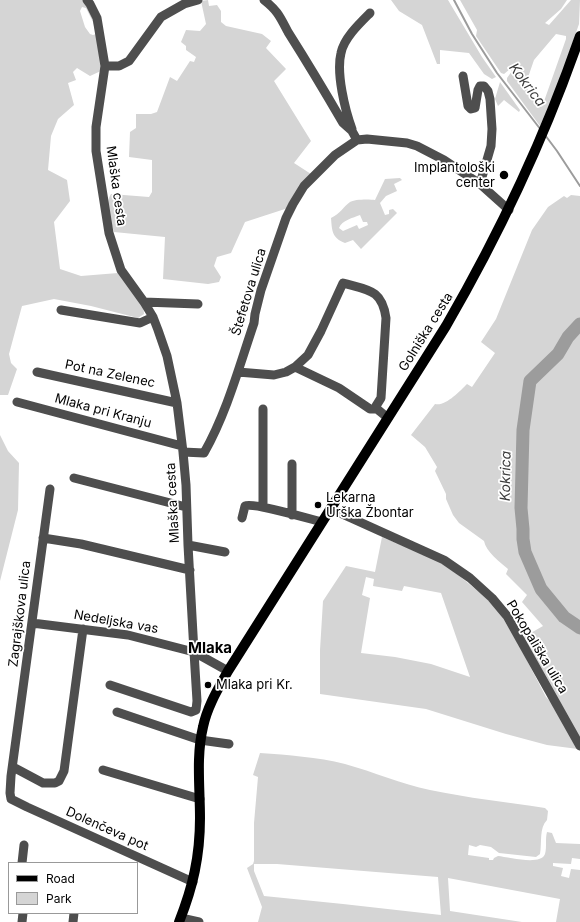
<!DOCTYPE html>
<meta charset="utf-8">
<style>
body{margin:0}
#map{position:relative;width:580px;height:922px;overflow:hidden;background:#fff;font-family:Inter,sans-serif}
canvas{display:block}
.legend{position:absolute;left:8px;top:862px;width:130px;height:52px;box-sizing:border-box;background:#fff;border:1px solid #999;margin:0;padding:5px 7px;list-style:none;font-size:12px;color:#000}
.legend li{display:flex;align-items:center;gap:8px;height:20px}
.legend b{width:20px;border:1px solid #999}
</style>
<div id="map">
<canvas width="580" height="922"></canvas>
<ul class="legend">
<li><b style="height:5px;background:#000"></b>Road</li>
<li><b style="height:11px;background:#d5d5d5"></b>Park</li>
</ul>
</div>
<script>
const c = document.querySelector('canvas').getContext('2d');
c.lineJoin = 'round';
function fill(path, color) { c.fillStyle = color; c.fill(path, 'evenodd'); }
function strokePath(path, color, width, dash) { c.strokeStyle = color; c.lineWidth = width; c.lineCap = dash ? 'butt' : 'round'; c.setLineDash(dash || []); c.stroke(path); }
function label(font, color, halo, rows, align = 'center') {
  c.font = font + ' Inter,sans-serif'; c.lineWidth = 3.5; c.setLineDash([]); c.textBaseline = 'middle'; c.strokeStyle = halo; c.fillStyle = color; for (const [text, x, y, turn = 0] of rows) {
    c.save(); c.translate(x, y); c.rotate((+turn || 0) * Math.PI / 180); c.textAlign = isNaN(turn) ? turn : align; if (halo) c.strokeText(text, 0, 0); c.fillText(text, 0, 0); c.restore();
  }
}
fill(new Path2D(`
 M0,0h84l8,13 11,57 -13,6 -13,-8 -4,4 3,8 -8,3 6,22 -16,14 -7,17 -3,34 19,10 3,21 -16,21 6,47 21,7 37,-3 25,31 1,10 -6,4 -47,-12 -37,-7 -32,7 -13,48 2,9 6,6 -9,26h-8zM82,7l4,1 7,14 3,12 -3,1 -3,-1 -5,-7 -5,-16z
 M208,0l1,6 8,-1 4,6v11l5,4 36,8 9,7 -5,7 20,21 -12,12 37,60 -17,22 17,11 -23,34 -43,14 -14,31 -14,4 -3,9 7,11 -2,5 -11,2 -45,-5 2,-42 -51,-5c-3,-11 -10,-28 -3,-38l38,3 3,-5v-32l-23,-3 1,-25 6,-4v-14h15l6,-2 13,-35 7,4 13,-20 4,1 2,-5 -10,-7v-4l-5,-4 5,-12 14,1 6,-7 -5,-23z
 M391,0h57l34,57 14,20 -4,2 -8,-5 -15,-21 -29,-3v14h-3l-15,-39 -23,-14z
 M460,0h107l-6,9 -16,14 4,2 22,-25h9l-1,24 -22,63 -17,39 -33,-45v-3l5,-7 -2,-2 -6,5 -3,-1 -25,-37 1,-6zM556,34l10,2v3l-24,68 -17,-21 9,-26z
 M500,82l20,28 -1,2 -15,-12 -6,6 -3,-7z
 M400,178l2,2 -8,4 3,7 -11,5 -6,7 5,12 4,-1v-4l4,-1 4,4 -36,36 -8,-9 -8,3c-13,-5 -13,-12 -14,-25 9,-4 12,-11 19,-16 4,-3 20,-3 25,-2l10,-21zM360,215l3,7h4l1,3 -9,4 -2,-4 -14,6 -4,-3c3,-8 14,-10 21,-13z
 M571,195l9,1v126l-10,11v3l10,-9v299l-12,-9 -10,-15 -11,-10 -7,-10 -12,-26 -4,-18 1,-9 -2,-22 1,-9 -2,-2 -2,2c-2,12 0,19 1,30 1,6 0,13 1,19 0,8 5,16 8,23 10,26 22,50 50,60v110l-58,-102 21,-12 -21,-24 5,-7 -21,-21 2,-5c-8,-7 -22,-17 -24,-28l-25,-18 -6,-8 -7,-16v-5l-11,-23 2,-4 -12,-20 -14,-12 24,-31c10,3 25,-13 32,-20l5,3 23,-34 -14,-11 15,-23 36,-89 16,-23 16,-11 3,2z
 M0,435l8,16 11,12 -1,47 -18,71z
 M382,537l53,22 17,11 32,26 14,14 23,39 25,48 6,6 26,46 -31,-4 -41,-11 -80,-25 -106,-15v-44l3,-49 23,-35 29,6zM366,577l8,2 -1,7 29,5 2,-5 37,7 29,84 -39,-13 -36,-7 -34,-4 9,-55 -8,-3z
 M260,753c28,2 57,4 85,11 29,8 56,20 85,26 38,8 76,12 115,18l3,3 -1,9c-8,8 -5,22 -7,34l-4,3 -37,-4 -8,-6 -11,-2 -4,2 -7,-2 -1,10 21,3v2h4l1,-2 4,-2c10,1 43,10 47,-2 2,-7 0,-15 2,-22l5,1 4,10 24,1v15l-8,-1 -1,6 -18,-1v3l10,2 -2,8 8,2 2,-9 9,1v52h-24l4,-23 -112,-21 2,33 72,11h-264l4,-15 -15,-39 6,-4 1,-3v-38l4,-46 -5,-2zM254,864h23l161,13 3,38 -98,-11 -79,-8 -10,-25z`), '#d5d5d5');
strokePath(new Path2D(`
 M454,0l18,34 25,39 44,57
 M545,135l12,16 23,35`), '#9c9c9c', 2);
strokePath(new Path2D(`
 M580,324l-12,13 -10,17 -28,27 -7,49 -2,78 2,21v10l2,13 16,37 23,28 16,11`), '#9c9c9c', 13);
strokePath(new Path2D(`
 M87,0l3,4 7,14 8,48 -9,61v24l13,82 12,37 23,32 9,15 5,13 9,26 10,47 6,49 3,33 2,60 6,107 34,19
 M264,0c14,11 16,17 24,32 19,30 37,60 55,91l9,8 5,9
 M105,66h14l10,-5 32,-44 23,-13 14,-4
 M463,76l5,30 3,3 4,-1 3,-18 2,-4h4l4,5 2,8 2,30 -1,17 -11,38
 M352,129c-7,-19 -16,-56 -11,-76 3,-15 19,-30 29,-40
 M144,302l54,2
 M61,310l79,13 13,-6
 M295,367l44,21 31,21h7
 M37,372l140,31
 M238,372l36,3 12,-3 9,-5 13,-12 13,-24 22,-48c25,7 39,6 43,35l-5,80 -5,8 1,3 11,9
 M17,402l165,44
 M263,409v98
 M183,452l21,1c23,-41 35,-86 50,-130l1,-9 6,-24 25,-72 7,-14 11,-18 31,-31 22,-15 10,-1 40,4 10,3 27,14 36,24 29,26
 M74,478l112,29
 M50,489l-39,287 -1,17 1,6 16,8 166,75
 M331,509l113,51 26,18 22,20 15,18 73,130
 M292,515v-51
 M242,518l3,-12c8,-4 65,13 77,16
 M43,538l38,6 109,26
 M188,545l37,7
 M32,623l96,12 66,17 3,49 -1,9 -5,2 -81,-27
 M117,712l83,28 29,4
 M13,767l30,16h12l4,-2 5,-10 19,-142
 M103,770l97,29
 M22,863l2,-18
 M181,918l18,4
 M22,922l1,-9
 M73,922l1,-9`), '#4e4e4e', 9);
strokePath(new Path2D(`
 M179,922c14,-35 21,-66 21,-104 0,-30 -4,-62 3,-91 4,-20 15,-38 25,-56l218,-345c54,-93 99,-189 134,-290`), '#000', 10);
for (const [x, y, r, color] of [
 [504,175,5,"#000"],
 [318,505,4,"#000"],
 [208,685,4,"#000"]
]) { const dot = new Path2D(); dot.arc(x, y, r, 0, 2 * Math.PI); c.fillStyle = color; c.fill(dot); strokePath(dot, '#fff', 1.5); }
label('13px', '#000', '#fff', [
 ["Implantološki",495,168,"right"],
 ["center",495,183,"right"],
 ["Lekarna",326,498],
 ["Urška Žbontar",326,513],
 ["Mlaka pri Kr.",216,685]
], 'left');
label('13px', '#000', '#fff', [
 ["Mlaška cesta",116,186,82],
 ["Štefetova ulica",249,292,-73],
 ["Golniška cesta",426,332,-58],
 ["Pot na Zelenec",110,374,12],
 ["Mlaka pri Kranju",103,411,15],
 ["Mlaška cesta",173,503,-93],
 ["Zagrajškova ulica",20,614,-83],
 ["Nedeljska vas",116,622,10],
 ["Pokopališka ulica",537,647,59],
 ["Dolenčeva pot",107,829,24]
]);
label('italic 14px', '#3d3d3d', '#fff', [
 ["Kokrica",527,85,53],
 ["Kokrica",506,476,-89]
]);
label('bold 15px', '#000', '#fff', [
 ["Mlaka",210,648]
]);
</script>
